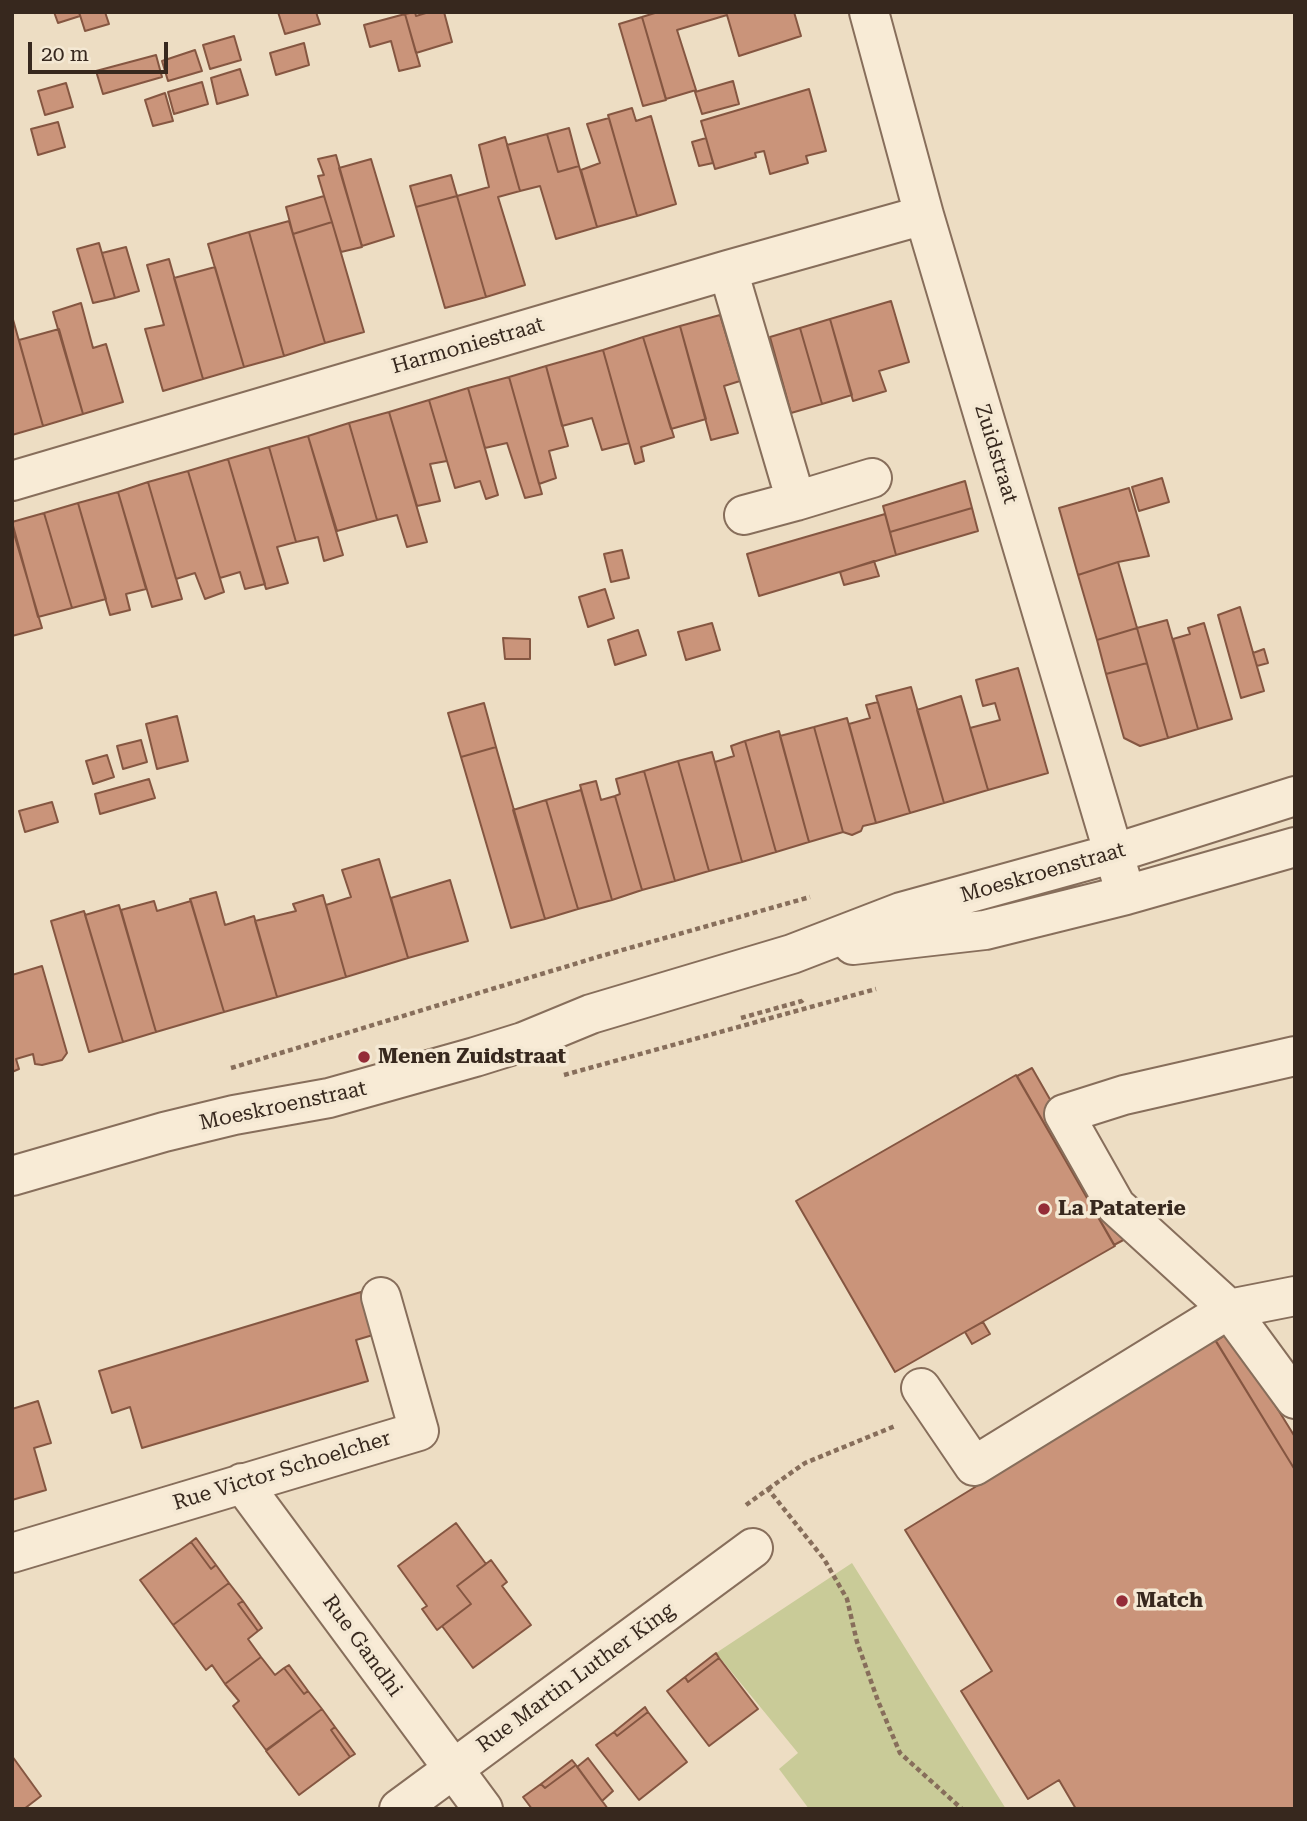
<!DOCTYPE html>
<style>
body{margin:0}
#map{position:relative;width:1307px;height:1821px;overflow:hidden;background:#edddc3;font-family:"Roboto Serif",serif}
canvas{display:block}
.frame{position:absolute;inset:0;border:14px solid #37281e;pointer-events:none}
.scale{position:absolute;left:28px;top:42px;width:140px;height:32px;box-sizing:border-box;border:4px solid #37281e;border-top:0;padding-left:9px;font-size:21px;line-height:24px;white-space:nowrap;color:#37281e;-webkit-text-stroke:5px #f4e8d3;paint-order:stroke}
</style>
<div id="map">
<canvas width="1307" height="1821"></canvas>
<div class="frame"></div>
<div class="scale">20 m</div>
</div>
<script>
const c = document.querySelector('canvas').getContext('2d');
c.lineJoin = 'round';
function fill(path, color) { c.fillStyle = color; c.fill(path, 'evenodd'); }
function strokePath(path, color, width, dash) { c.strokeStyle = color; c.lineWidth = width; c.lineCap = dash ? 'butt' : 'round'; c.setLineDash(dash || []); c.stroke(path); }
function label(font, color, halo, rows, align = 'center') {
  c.font = font + ' "Roboto Serif",serif'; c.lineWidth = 7; c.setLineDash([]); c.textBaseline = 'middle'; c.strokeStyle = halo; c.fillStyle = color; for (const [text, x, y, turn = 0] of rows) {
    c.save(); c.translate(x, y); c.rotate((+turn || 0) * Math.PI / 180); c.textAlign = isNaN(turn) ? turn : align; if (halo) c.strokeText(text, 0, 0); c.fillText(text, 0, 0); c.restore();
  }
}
fill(new Path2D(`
 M852,1563l154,246h-197l-30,-40 19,-16 -82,-100z`), '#c9cb98');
const building = new Path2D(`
 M54,12h25l1,4 -22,7z
 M79,12h26l4,12 -24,7z
 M278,12h38l4,12 -35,10z
 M415,12l1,4 13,-4h15l8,30 -36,11 -11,-39z
 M658,12h136l7,24 -62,20 -12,-41 -50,15 19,60 -30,9 -24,-82z
 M405,14l15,52 -21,5 -8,-30 -21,6 -6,-22z
 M642,17l24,83 -23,6 -24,-82z
 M234,36l7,24 -31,9 -7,-24z
 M304,43l5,22 -33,10 -6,-22z
 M195,50l7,21 -34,10 -6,-20z
 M156,55l6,22 -59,17 -7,-23z
 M240,69l8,26 -31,9 -6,-26z
 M733,81l6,23 -37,10 -7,-22z
 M202,82l6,22 -34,10 -6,-22z
 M66,83l7,24 -28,8 -7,-24z
 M809,89l17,62 -20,5 2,7 -38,11 -6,-23 -9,2 1,4 -41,12 -14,-48z
 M165,93l8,28 -20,5 -8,-26z
 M632,108l4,13 15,-5 25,88 -39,12 -29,-101z
 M609,118l28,98 -40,11 -16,-57 19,-7 -13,-39z
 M58,122l7,25 -27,8 -7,-26z
 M569,128l10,38 -21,6 -11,-38z
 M547,134l11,38 21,-6 18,61 -41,12 -16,-53 -20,5 -13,-46z
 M505,137l15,54 -22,6 27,88 -39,12 -29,-101 32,-9 -10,-42z
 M706,138l7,25 -14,3 -7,-24z
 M336,155l26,92 -21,5 -23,-76 6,-1 -6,-16z
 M371,159l23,77 -32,10 -23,-78z
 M451,175l6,21 -41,11 -6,-21z
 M324,196l8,26 -39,12 -7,-27z
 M457,196l29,101 -41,11 -29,-101z
 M289,221l36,122 -41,13 -35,-124z
 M332,222l32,110 -39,11 -32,-109z
 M249,232l35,124 -40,11 -36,-123z
 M99,243l16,55 -22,5 -16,-54z
 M126,247l13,44 -24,7 -13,-45z
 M169,259l34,120 -40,12 -18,-62 19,-4 -17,-60z
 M215,267l29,100 -41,12 -29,-101z
 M891,301l18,61 -30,9 7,20 -33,10 -23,-82z
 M81,303l12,45 13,-4 17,58 -40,12 -30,-102z
 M720,315l20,66 -16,5 14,47 -27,7 -31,-114z
 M12,316l31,110 -31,9z
 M830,319l22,76 -30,9 -22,-76z
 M680,326l26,93 -35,10 -28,-92z
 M800,328l22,76 -31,9 -21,-76z
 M59,329l24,85 -40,12 -24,-86z
 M643,337l31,100 -33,10 3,14 -9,3 -32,-114z
 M603,350l26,93 -27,7 -10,-32 -30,8 -16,-60z
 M546,366l22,80 -19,5 7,27 -17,6 -30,-107z
 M509,377l33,117 -17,4 -18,-55 -22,5 -17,-60z
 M468,388l30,107 -12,4 -6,-18 -25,7 -26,-88z
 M429,400l18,61 -17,3 10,37 -23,5 -28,-94z
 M389,412l38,130 -20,5 -10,-32 -20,5 -28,-97z
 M349,423l28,97 -40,11 -29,-95z
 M308,436l35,119 -19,6 -6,-24 -22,5 -27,-95z
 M269,447l27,95 -19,5 11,36 -22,6 -38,-130z
 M228,459l37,125 -20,5 -5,-17 -20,6 -32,-107z
 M188,471l36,121 -19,7 -10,-26 -19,6 -28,-97z
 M1162,478l7,24 -30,9 -7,-24z
 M965,481l7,27 -82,24 -7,-26z
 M148,482l34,117 -30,8 -34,-115z
 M1129,488l20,68 -31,6 -40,13 -19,-67z
 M118,492l28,97 -20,5 4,16 -20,5 -32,-112z
 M78,503l28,96 -34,9 -28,-95z
 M972,508l6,23 -82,24 -6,-23z
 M44,513l28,95 -34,9 -26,-95z
 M885,514l11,41 -137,41 -12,-42z
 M12,527l30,101 -30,8z
 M622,550l7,28 -18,4 -7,-28z
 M874,561l5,15 -35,9 -4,-13z
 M1118,562l19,66 -40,12 -19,-65z
 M605,589l9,29 -26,9 -9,-30z
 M1240,607l24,84 -23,7 -23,-83z
 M1167,620l31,109 -30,9 -31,-110z
 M712,623l8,27 -34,10 -8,-28z
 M1204,623l28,96 -34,10 -25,-90 17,-5 -2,-6z
 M1137,628l10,35 -41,11 -9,-34z
 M638,630l8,25 -31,10 -7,-25z
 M503,638l27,1v20h-25z
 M1264,649l4,14 -11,3 -4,-13z
 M1147,663l21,75 -28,8 -16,-8 -18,-64z
 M1018,668l30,105 -60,17 -18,-62 30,-8 -5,-17 -12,3 -7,-26z
 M911,687l33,116 -34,10 -34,-117z
 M961,696l27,94 -44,13 -27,-93z
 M878,702l32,111 -34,10 -27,-99 21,-6 -4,-13z
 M484,703l12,44 -35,10 -13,-44z
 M177,716l11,45 -31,8 -11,-45z
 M847,718l29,105 -13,3 -2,5 -9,4 -9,-3 -29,-105z
 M814,727l29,105 -34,10 -29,-106z
 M779,731l30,111 -33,10 -31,-111z
 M141,740l6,22 -24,7 -6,-23z
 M745,741l31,111 -34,10 -27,-100 19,-6 -3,-10z
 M496,747l49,172 -34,9 -50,-171z
 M712,752l30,110 -33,9 -31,-110z
 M107,755l7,22 -21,7 -7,-23z
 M678,761l31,110 -34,10 -31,-110z
 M644,771l31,110 -33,9 -27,-94 5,-2 -4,-15z
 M149,779l6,19 -55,16 -5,-20z
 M596,781l5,19 14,-4 27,94 -30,10 -32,-115z
 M581,790l31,110 -34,9 -32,-109z
 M546,800l32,109 -33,10 -32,-109z
 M52,802l6,20 -33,10 -6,-21z
 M379,859l29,99 -62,19 -20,-72 25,-8 -9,-27z
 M450,880l18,61 -60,17 -17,-60z
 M216,892l9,33 29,-9 23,81 -53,15 -34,-113z
 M323,895l23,82 -69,20 -22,-76 41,-10 -3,-7z
 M154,901l3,10 34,-10 33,111 -68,20 -35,-122z
 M119,905l37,127 -33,10 -38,-127z
 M84,911l39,131 -34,10 -38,-131z
 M42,966l25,87 -5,7 -20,5 -7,-1 -2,-10 -17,5 3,10 -7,3v-97z
 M1032,1068l97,169 -15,8 -97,-169z
 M1016,1075l99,171 -220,126 -99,-171z
 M361,1292l12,43 -17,5 12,41 -226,67 -12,-41 -18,6 -13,-42z
 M983,1322l7,12 -18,10 -7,-12z
 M1230,1332l65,105v33l-79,-129z
 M1215,1340l80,130v339h-219l-17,-29 -31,19 -67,-108 31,-20 -87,-141z
 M38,1401l13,42 -17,5 12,42 -34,10v-91z
 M456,1523l30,41 -29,22 14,18 -34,26 -15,-21 5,-3 -29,-40z
 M196,1538l20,27 -5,4 -20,-27z
 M191,1542l20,27 5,-4 13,18 -56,42 -33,-45z
 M491,1560l16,22 -5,4 29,39 -58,43 -31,-42 29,-22 -14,-18z
 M229,1583l14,18 -5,3 20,27 -10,8 13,18 -36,27 -13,-19 -6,5 -33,-45z
 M243,1601l19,27 -4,3 -20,-27z
 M716,1653l3,5 -31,24 -3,-5z
 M261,1657l14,18 9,-7 20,26 4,-3 14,18 -56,41 -33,-44 6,-5 -14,-17z
 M719,1658l39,51 -49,37 -42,-55 18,-14 3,5z
 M289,1665l19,26 -4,3 -20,-26z
 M645,1707l3,5 -31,24 -3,-4z
 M322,1709l13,18 -4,3 19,27 -51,38 -33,-44z
 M648,1712l39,50 -48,38 -43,-55 18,-13 3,4z
 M335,1727l20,27 -5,3 -19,-27z
 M12,1756l29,40 -17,13h-12z
 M588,1758l25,33 -11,10 -25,-34z
 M572,1760l4,5 -31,23 -4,-4z
 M576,1765l32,44h-76l-9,-12 18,-13 4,4z`);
fill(building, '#ca947a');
strokePath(building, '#855641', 2);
const minor = new Path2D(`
 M869,12l55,203 202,680
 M728,270l68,231 -52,14
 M12,481l716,-211 196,-55
 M796,501l76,-23
 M853,945l132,-15 141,-35 169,-48
 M1295,1056l-171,39 -60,19 52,92 113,103 66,90
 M12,1176l152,-44 70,-17 95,-17 146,-41 48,-15 68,-28 201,-60 109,-42 214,-59 180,-57
 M921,1388l53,78 255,-157 66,-13
 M242,1483l241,326
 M12,1553l407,-122 -38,-134
 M399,1809l354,-261`);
strokePath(minor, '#876e5b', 42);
strokePath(new Path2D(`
 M741,1018l61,-17 3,-3
 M231,1068l370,-112 209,-59
 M564,1075l312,-86
 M768,1489l37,-26 90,-37
 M746,1505l22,-16 56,70 23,40 10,43 21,59 22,52 62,56`), '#876e5b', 4.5, [5, 3.5]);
strokePath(minor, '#f8ebd6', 38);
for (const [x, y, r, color] of [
 [364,1057,7,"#942c37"],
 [1044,1209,7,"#942c37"],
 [1122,1601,7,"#942c37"]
]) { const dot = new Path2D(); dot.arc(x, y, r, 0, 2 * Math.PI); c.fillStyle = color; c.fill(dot); strokePath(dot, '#f4e8d3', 2.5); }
label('21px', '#37281e', '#f4e8d3', [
 ["Harmoniestraat",468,346,-16],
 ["Zuidstraat",996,454,73],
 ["Moeskroenstraat",1043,873,-16],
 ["Moeskroenstraat",283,1106,-12],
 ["Rue Victor Schoelcher",282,1471,-17],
 ["Rue Gandhi",362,1646,54],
 ["Rue Martin Luther King",576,1678,-36]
]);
label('bold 21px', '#37281e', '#f4e8d3', [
 ["Menen Zuidstraat",378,1057],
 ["La Pataterie",1058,1209],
 ["Match",1136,1601]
], 'left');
</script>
